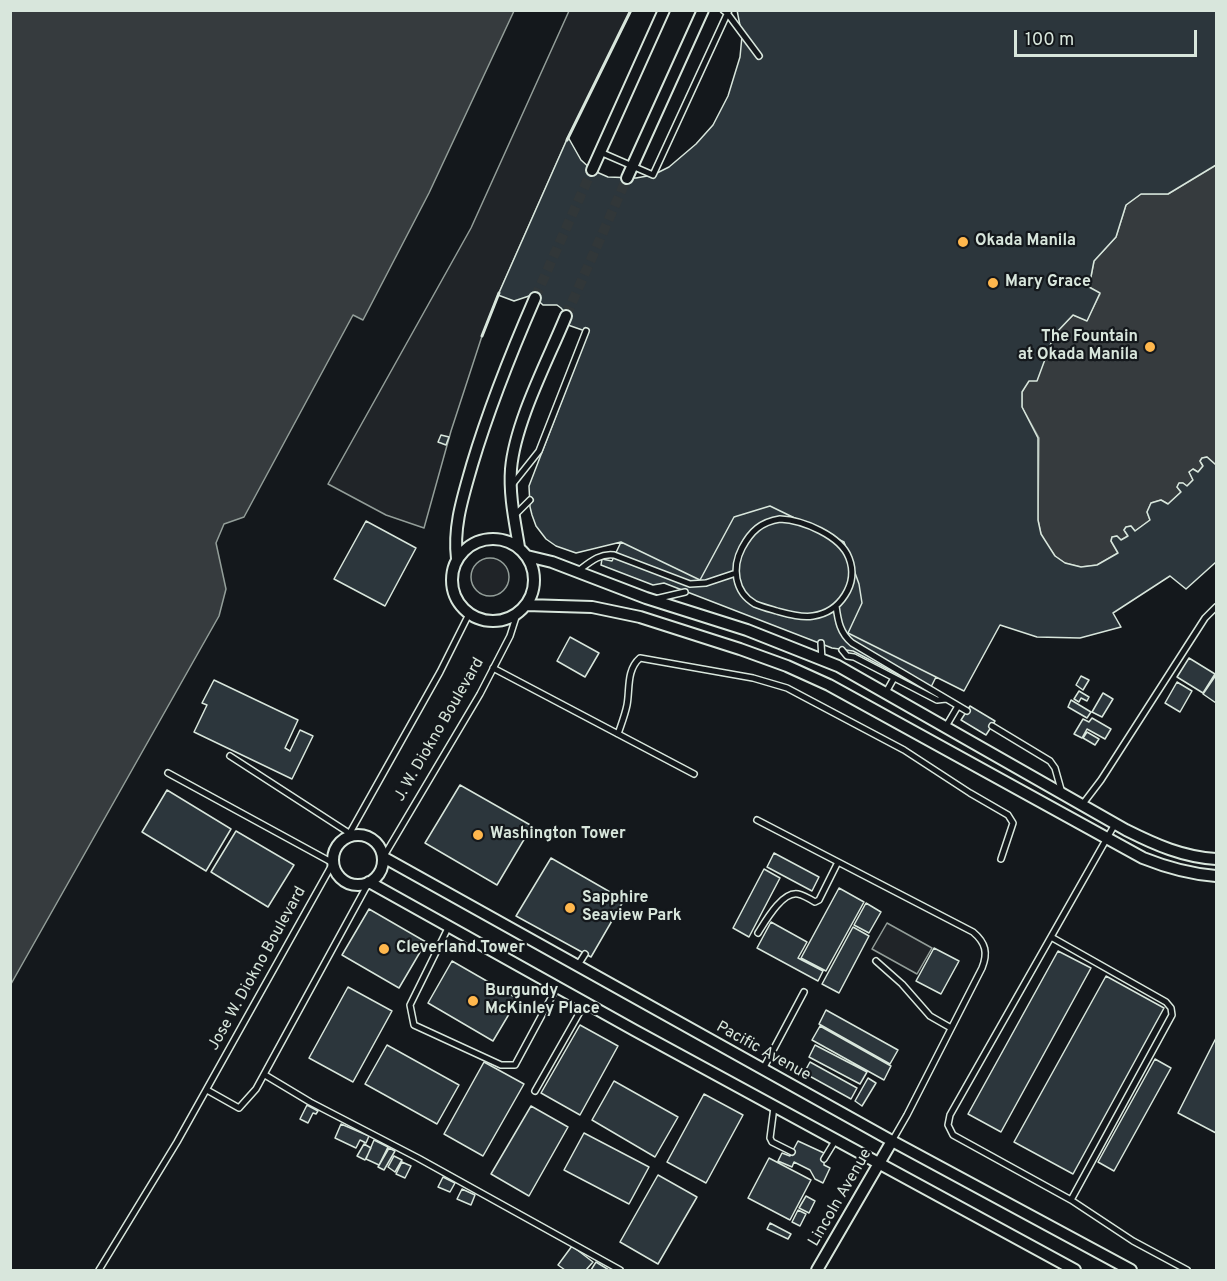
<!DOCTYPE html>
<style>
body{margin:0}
#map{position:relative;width:1227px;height:1281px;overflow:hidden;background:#14181c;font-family:Overpass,sans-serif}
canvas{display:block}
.frame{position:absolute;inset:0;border:12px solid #d8e6dc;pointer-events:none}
.scale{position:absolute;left:1014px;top:30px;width:183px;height:27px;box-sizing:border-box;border:3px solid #d8e6dc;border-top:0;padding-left:8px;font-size:18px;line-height:21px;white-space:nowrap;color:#d8e6dc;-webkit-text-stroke:4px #14181c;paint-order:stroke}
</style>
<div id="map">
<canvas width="1227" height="1281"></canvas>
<div class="frame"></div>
<div class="scale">100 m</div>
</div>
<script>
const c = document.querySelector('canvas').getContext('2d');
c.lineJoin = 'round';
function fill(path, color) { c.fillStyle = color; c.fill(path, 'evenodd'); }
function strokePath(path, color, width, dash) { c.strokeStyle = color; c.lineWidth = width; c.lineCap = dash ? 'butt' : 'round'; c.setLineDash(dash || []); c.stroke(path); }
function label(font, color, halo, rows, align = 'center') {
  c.font = font + ' Overpass,sans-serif'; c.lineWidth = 4.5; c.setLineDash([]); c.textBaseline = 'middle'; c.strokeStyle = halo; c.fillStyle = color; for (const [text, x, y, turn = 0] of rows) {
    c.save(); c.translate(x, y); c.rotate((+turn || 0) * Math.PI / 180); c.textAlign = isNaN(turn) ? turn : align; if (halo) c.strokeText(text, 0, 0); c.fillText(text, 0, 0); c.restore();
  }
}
const green = new Path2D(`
 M569,11h62l-63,126 -70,158 -16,41 -31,95 -27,97 -38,-13 -58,-31 143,-256z
 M471 577a19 19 0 1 1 38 0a19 19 0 1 1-38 0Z
 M887,923l45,25 -15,26 -45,-25z`);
fill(green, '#202428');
strokePath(green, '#939e99', 1.5);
const water = new Path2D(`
 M11,10l503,1 -85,182 -66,127 -10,-5 -109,202 -20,7 -8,19 10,46 -7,27 -208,368z
 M1216,165v300l-9,-8 -5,1 -2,3 3,5 -5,6 -5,-3 -4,3 4,8 -6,6 -4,-3h-4l-2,4 4,5 -13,12 -7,-4 -10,3 -4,9 3,8 -15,11 -4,-5 -5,1 -2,3 4,6 -7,4 -4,-4 -5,1 -1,4 7,12 -21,12 -16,2 -16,-4 -10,-7 -8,-11 -6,-11 -3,-14 1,-82 -17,-31v-15l32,-57 19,-20 14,5 13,-26 -11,-7 5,-26 22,-24 10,-32 15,-11h27z`);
fill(water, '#363b3e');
strokePath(water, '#939e99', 1.5);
const building = new Path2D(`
 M737,10h479v155l-48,29h-27l-15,11 -10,32 -22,24 -5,26 11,6 -13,28 -14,-6 -19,20 -17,46h-8l-7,11v15l16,31v82l3,14 14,22 10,7 16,4 16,-2 21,-12 -7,-12 1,-4 5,-1 4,4 7,-4 -4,-6 2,-3 5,-1 4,5 15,-11 -3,-8 4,-9 10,-3 7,4 13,-12 -4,-5 2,-4h4l4,3 6,-6 -4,-8 4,-3 5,3 5,-6 -3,-5 2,-3 5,-1 9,8v97l-30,27 -16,-13 -57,37 8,14 -41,11 -43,-1 -37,-12 -36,66 -116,-58 14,-30 -3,-19 -15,-42 -74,-36 -36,11 -34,63 -79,-38 -45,11 -20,-7 -10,-7 -10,-13 -4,-11 -2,-8 -1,-21 59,-154 -20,-7 -2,-11 -5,-6 -4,-3h-14l-11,-10 -18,6 -16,-6 70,-158 13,23 11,10 16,7 28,1 17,-3 16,-8 27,-23 17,-19 15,-29 12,-39 2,-21z
 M441,435l8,2 -3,8 -8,-3z
 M770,506l74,36 15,42 3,19 -14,30 88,44 -7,14 -76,-40 -21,-3 -168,-65 -11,2 -52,-20 1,-6 10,2 9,-19 79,38 34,-63z
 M366,521l50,27 -31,58 -51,-27z
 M570,637l29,16 -14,24 -28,-16z
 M1189,658l26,16 -12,19 -26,-16z
 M1216,675v28l-13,-9z
 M1081,676l8,4 -6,10 -7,-5z
 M214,680l84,40 -13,28 5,3 10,-21 13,6 -21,43 -98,-47 13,-27 -5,-2z
 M1177,682l15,9 -12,21 -15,-9z
 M1079,691l10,6 -2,4 -6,-3 -2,4 -5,-3z
 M1103,693l10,6 -11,18 -10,-5z
 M1071,700l20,12 -4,6 -19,-11z
 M970,706l25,15 -9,14 -25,-15z
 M1092,718l19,11 -6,10 -18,-10 -5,9 -8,-4 9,-15 6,3z
 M1087,732l12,7 -4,6 -12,-7z
 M460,785l72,41 -35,59 -72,-42z
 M167,790l64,39 -25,42 -64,-39z
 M236,831l58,34 -26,42 -57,-35z
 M774,853l45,24 -7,14 -45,-24z
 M551,858l73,42 -33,57 -75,-41z
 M764,869l16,9 -31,59 -16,-9z
 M839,888l25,14 -38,69 -25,-13z
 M866,903l15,9 -12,21 -15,-8z
 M369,909l57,33 -27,46 -57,-33z
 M771,922l36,20 -9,16 25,13 -5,10 -61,-33z
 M853,927l16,9 -30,57 -17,-9z
 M934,948l25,13 -18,33 -25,-13z
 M1058,951l33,17 -90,164 -33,-18z
 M452,961l66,38 -25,42 -65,-38z
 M1106,976l58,32 -91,166 -59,-32z
 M348,987l44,24 -39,71 -44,-24z
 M826,1010l72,40 -8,14 -71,-40z
 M580,1025l38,21 -38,69 -39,-22z
 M820,1026l71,40 -7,14 -72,-40z
 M1216,1038v95l-38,-20z
 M387,1045l72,40 -22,39 -72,-40z
 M815,1045l52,27 -7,12 -51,-27z
 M1155,1059l16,9 -57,103 -16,-9z
 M484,1062l40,22 -41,72 -39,-22z
 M810,1062l47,26 -6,11 -47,-26z
 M868,1078l8,5 -14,23 -7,-5z
 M614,1081l64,36 -23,40 -63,-37z
 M704,1094l39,21 -37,68 -39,-21z
 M307,1105l11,6 -2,3 -3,-1 -5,10 -8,-4z
 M531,1106l37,21 -39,69 -38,-22z
 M341,1124l28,12 -3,7 -6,-3 -4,8 -21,-10z
 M584,1133l65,34 -20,37 -65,-34z
 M374,1140l14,7 -9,18 -13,-6z
 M798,1141l26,12v12l6,3 -7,15 -8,-4 -5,-9 -16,-8 -2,5 -14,-6 4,-8 8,3z
 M364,1144l7,4 -6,12 -8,-4z
 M389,1148l6,3 -11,19 -6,-3z
 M394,1156l8,4 -7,12 -7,-5z
 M769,1158l42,22 -21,40 -42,-22z
 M402,1162l9,4 -6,12 -9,-4z
 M658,1175l39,22 -39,67 -38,-22z
 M443,1177l12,6 -5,9 -12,-5z
 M462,1189l13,6 -4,10 -14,-6z
 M806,1196l9,5 -6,12 -10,-5z
 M798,1210l8,4 -6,12 -8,-4z
 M770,1223l21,11 -3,5 -21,-10z
 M572,1246l21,16 -7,8h-21l-7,-5z
 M596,1262l13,8h-18z`);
fill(building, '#2c363c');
strokePath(building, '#d8e6dc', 1.5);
strokePath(new Path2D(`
 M535,298l57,-128
 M566,316l61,-138`), '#313739', 10, [10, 5]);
const service = new Path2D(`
 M723,10l4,3 32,43
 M600,152l53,23 76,-165
 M512,485l27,-34 47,-120
 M515,515l15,-15
 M780,519c23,1 61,17 69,39 10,26 -9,54 -36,58 -11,2 -25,-2 -36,-5 -7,-2 -15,-4 -22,-7 -21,-12 -23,-37 -13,-56 9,-17 19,-26 38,-29z
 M578,571c12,-9 22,-18 36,-16l76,29 16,-1 30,-10
 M655,599l30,-7
 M836,606c2,15 4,27 16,37l115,68
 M821,643l1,17
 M842,650l5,6 7,1 83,43 9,-1
 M493,668l201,106
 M885,694l9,-16
 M992,726l58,35 5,7 7,25
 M945,728l13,-22
 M618,734c3,-9 7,-19 9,-29 3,-15 -1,-35 13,-47l113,20 34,10 117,62 66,43 38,22 5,8 -12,36
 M230,756l119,77
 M1082,805l19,-25 104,-162 11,-11
 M757,820l216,112c13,11 15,21 9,36l-75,147 -15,26
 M1115,824l-165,291 -2,10 5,10 118,65 62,41 54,29
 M347,838l93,-166 29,-58
 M384,856l96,-162 30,-58 7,-22
 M449,926l-39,79 4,20 87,40h14l42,-78
 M758,933c7,-11 24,-42 40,-39 5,1 12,5 17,8l4,-2 19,-38
 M1051,937l115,65 5,6 1,7 -101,185
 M876,961l26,23 28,32 21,12
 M578,965l7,-11
 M763,1069l41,-77
 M265,1075l45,27 108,56 202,112
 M207,1090l32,18 17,-19 113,-207
 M535,1091l50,-88
 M774,1107l-4,31 2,4 20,10
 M824,1159l11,-18
 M99,1270l78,-128 156,-279 -165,-90`);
const minor = new Path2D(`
 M592,170l72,-160
 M627,178l76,-168
 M452 580a41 41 0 1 1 82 0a41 41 0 1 1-82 0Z
 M519,547c-4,-25 -10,-52 -8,-78 4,-47 37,-109 55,-153
 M527,556l25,6 94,36 101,32 91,36 288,164c30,15 57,27 90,29
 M457,559c-4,-33 6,-62 15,-94 17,-57 39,-112 63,-167
 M526,605l66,2 48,10 100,32 47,17 42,19 314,173c25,10 47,16 73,18
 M333 860a25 25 0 1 1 50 0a25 25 0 1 1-50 0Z
 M383,857l509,284 239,129
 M369,882l265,148 441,240
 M817,1270l75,-129`);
strokePath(service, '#d8e6dc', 8);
strokePath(minor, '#d8e6dc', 14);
strokePath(service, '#14181c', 5);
strokePath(minor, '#14181c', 10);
strokePath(new Path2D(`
 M567,140l64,-130
 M482,336l17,-43`), '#d8e6dc', 3);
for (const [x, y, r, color] of [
 [963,242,6,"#ffb74d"],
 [993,283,6,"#ffb74d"],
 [1150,347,6,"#ffb74d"],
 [478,835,6,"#ffb74d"],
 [570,908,6,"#ffb74d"],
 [384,949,6,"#ffb74d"],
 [473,1001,6,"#ffb74d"]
]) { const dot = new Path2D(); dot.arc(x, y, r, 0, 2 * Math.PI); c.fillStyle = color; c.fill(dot); strokePath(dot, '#14181c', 2); }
label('bold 16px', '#d8e6dc', '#14181c', [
 ["Okada Manila",975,242],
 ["Mary Grace",1005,283],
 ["The Fountain",1138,338,"right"],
 ["at Okada Manila",1138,356,"right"],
 ["Washington Tower",490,835],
 ["Sapphire",582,899],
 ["Seaview Park",582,917],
 ["Cleverland Tower",396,949],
 ["Burgundy",485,992],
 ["McKinley Place",485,1010]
], 'left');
label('16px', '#d8e6dc', '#14181c', [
 ["J. W. Diokno Boulevard",440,730,-60],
 ["Jose W. Diokno Boulevard",258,969,-61],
 ["Pacific Avenue",763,1052,29],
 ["Lincoln Avenue",841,1198,-60]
]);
</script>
